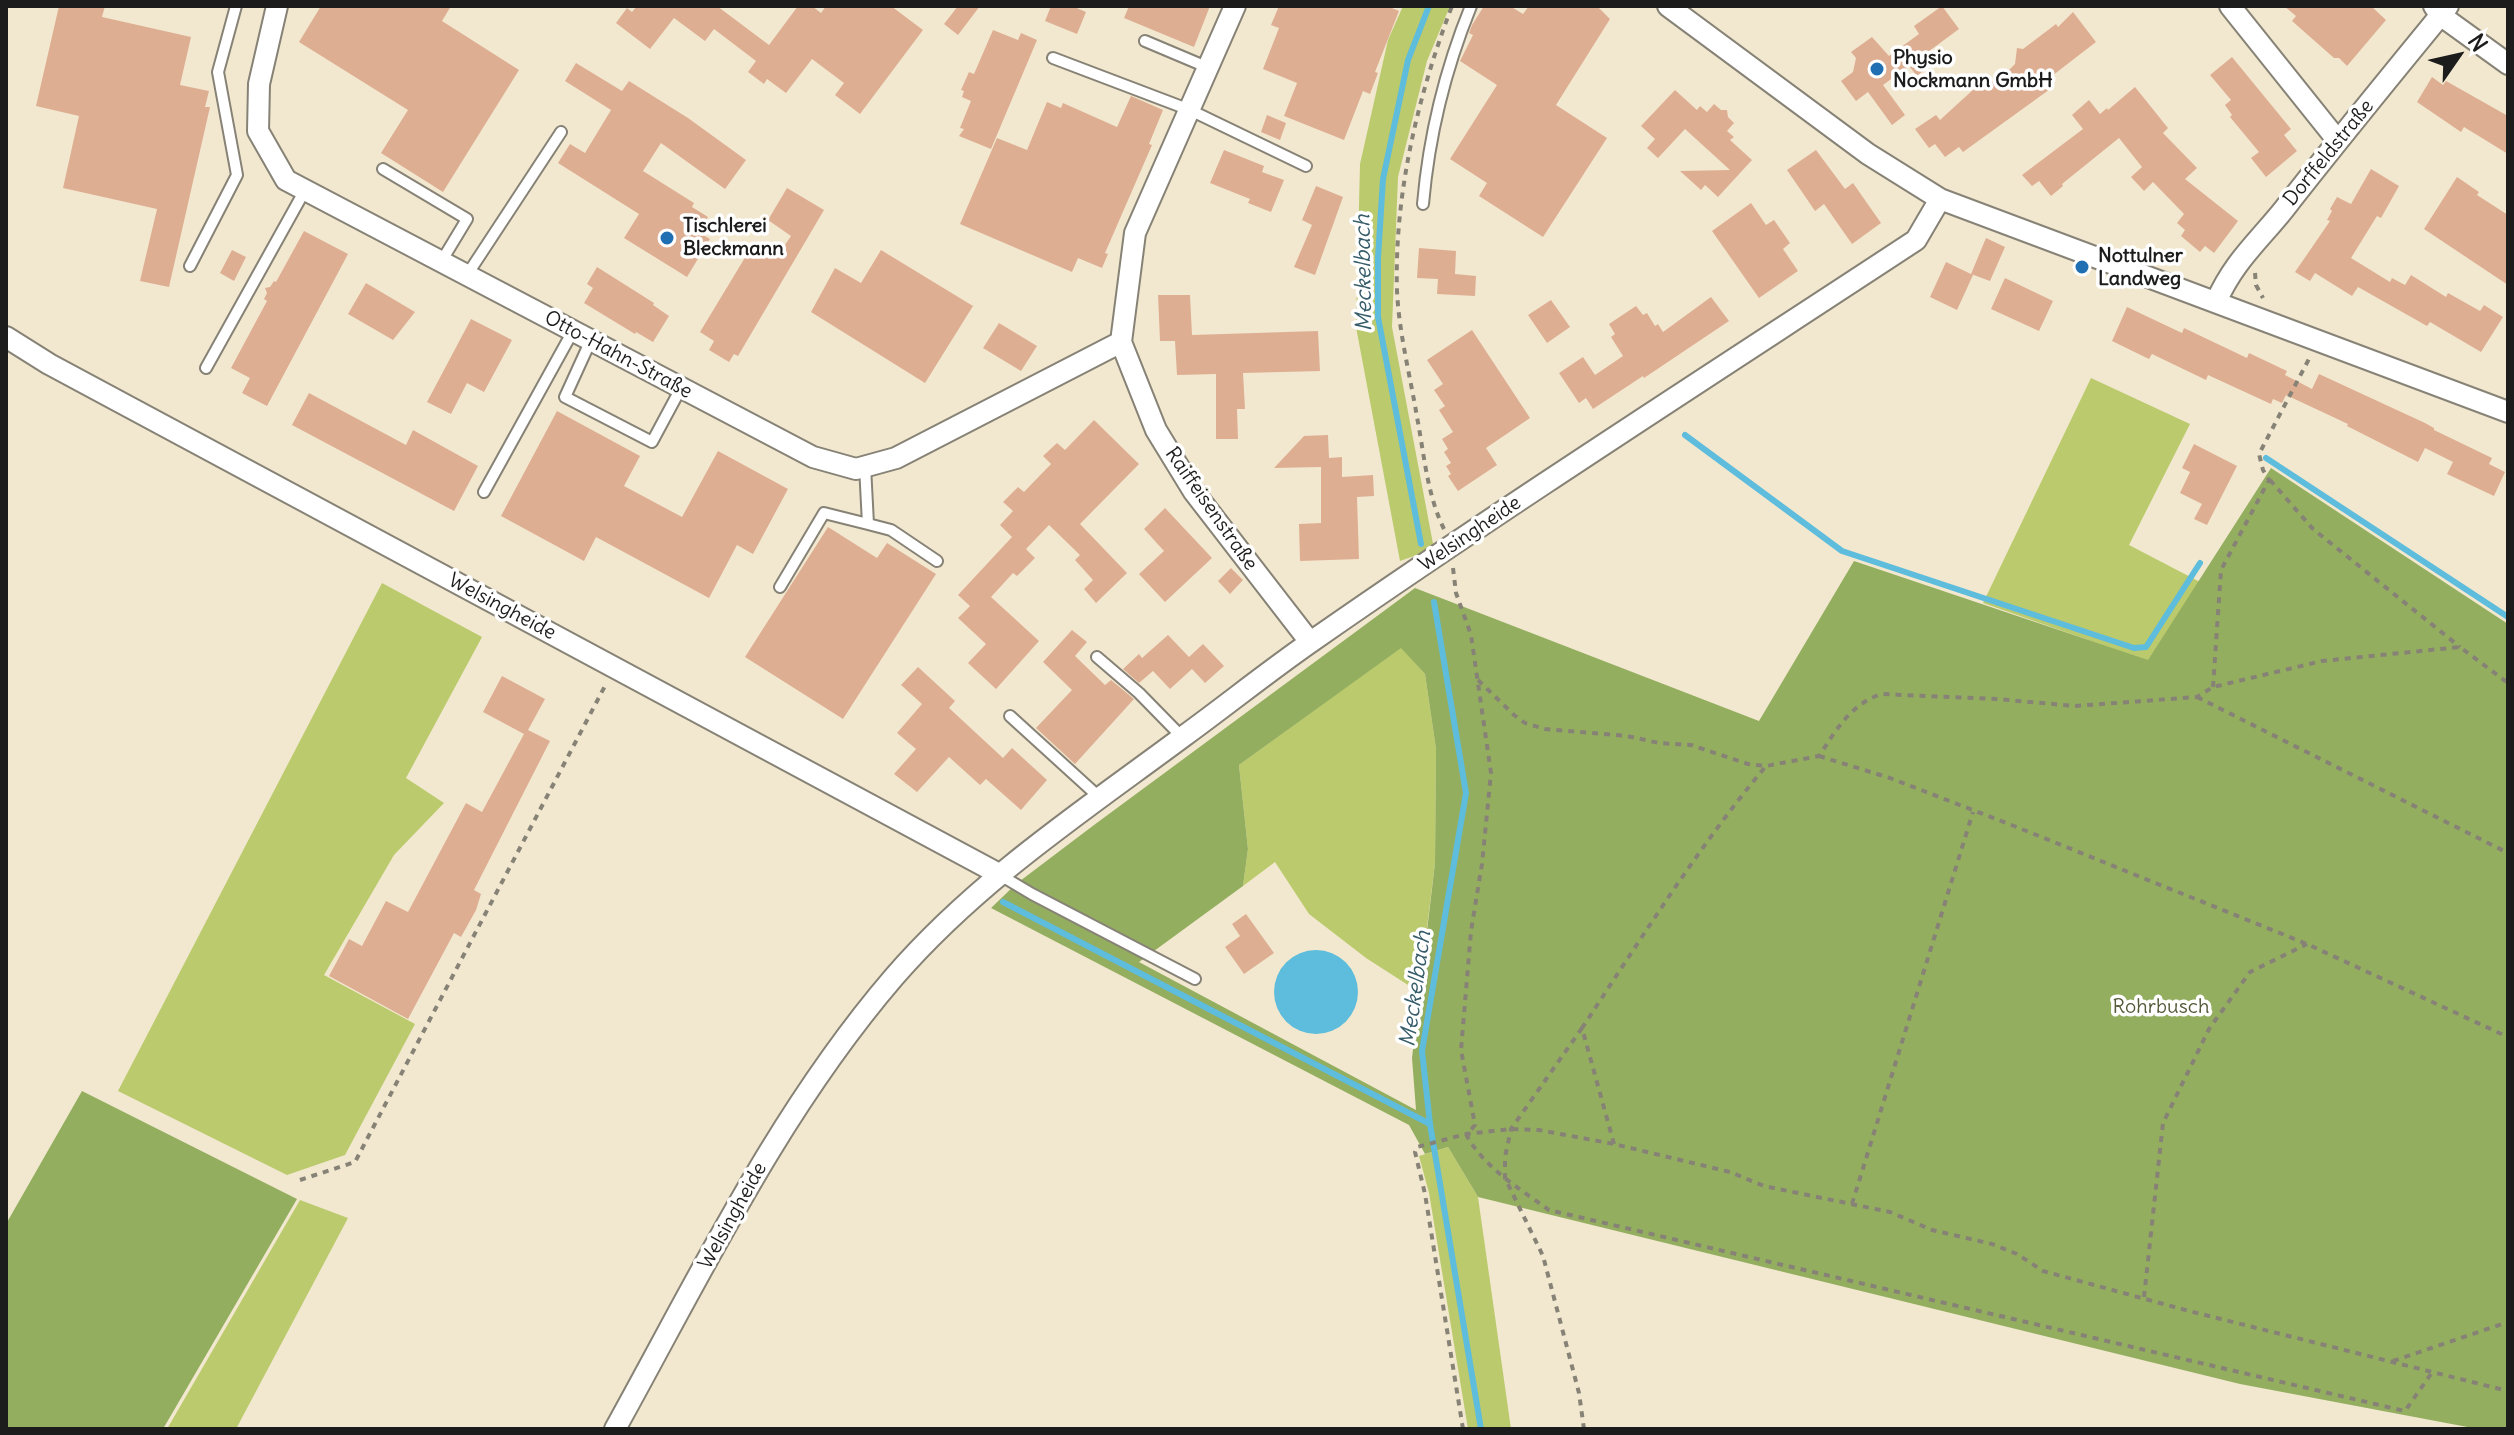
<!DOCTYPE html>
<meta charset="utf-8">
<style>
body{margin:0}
#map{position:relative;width:2514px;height:1435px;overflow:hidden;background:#f2e8cf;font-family:Delius,sans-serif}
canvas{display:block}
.frame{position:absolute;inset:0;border:8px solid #1c1c1c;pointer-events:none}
.north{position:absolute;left:2418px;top:16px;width:80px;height:80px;-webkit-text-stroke:6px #fff;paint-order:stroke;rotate:56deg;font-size:22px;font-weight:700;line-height:32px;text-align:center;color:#1c1c1c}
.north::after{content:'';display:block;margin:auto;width:28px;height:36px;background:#1c1c1c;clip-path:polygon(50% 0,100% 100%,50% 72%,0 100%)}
</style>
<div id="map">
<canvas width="2514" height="1435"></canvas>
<div class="frame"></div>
<div class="north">N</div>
</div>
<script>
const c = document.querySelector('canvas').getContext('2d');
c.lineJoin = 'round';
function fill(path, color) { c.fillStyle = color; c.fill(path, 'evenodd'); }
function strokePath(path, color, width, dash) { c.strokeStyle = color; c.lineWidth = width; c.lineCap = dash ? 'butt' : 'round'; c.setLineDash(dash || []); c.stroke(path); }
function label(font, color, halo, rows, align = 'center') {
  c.font = font + ' Delius,sans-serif'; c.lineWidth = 7; c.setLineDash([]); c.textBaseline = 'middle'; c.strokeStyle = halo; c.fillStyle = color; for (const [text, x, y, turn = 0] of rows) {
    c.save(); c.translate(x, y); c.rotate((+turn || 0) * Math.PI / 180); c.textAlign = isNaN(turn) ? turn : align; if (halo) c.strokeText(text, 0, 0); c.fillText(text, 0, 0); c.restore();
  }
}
fill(new Path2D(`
 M1403,6h47l-23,55 -29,116 -6,150 42,222 -34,12 -44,-234 4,-163 28,-124z
 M2091,378l99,46 -61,121 71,37 -52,79 -165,-58z
 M382,583l100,54 -76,141 38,25 -50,52 -70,120 91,49 -70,131 -58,20 -169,-84z
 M1401,647l24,27 11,75 -1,114 -16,129 -53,-34 -57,-44 -34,-52 -32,24 5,-37 -9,-84z
 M1448,1147l30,50 33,232h-43l-39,-236 -10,-37z
 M300,1200l48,18 -112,211h-69z`), '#bbca6d');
fill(new Path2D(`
 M2271,468l237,156v805h-30l-238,-45 -762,-187 -30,-50 -23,7 -16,-29 -418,-217 25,-24 78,-59 321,-237 344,133 95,-160 294,99zM1401,648l24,26 11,75 -1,114 -23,195 4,52 -277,-148 104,-76 5,-37 -9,-84z
 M82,1091l215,108 -134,230h-157v-205z`), '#94ae60');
fill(new Path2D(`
 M1274 992a42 42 0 1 1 84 0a42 42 0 1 1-84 0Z`), '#5ebcdc');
strokePath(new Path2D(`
 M1685,435l157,116 292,97 12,-1 54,-84
 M2266,458l242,159
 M1421,544l-43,-227v-59l5,-79 25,-119 21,-54
 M1434,602l32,191 -44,258 8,73 51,305
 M1003,902l427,222`), '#5ebcdc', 6);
fill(new Path2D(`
 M59,6h46l-3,11 89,20 -11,48 29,6 -4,16h5l-41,180 -29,-6 17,-72 -94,-21 16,-72 -43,-10z
 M321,6h130l-9,15 77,49 -76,122 -62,-39 27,-43 -109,-68z
 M637,6h80l52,39 29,-39h14l9,7 5,-7h65l32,24 -63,84 -25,-19 9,-12 -32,-24 -26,34 -19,-14 -3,5 -16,-12 8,-11 -42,-32 -9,12 -31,-23 -24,31 -34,-26 11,-15 5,4z
 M958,6h22l-22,29 -14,-11z
 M1051,6h21l14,6 -9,22 -32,-13z
 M1129,6h81l-16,41 -70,-29z
 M1279,6h108l12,5 -24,61 3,1 -8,21 -7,-3 -19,49 -60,-24 13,-33 -34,-14 16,-41 -8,-3z
 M1484,6h26l13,8 6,-8h68l13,13 -54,86 51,33 -64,99 -64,-41 8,-13 -37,-24 47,-74 -37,-24 13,-26 -4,-2 3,-8z
 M1942,6l17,23 -38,28 8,9 -12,10 -8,-10 -26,19 22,30 -13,10 -24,-33 -12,9 -15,-20 12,-9 3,-14 -5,-6 21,-15 17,19 30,-22 -5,-8z
 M2284,6h87l15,14 -39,46 -8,-8h-5l-42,-37 4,-5z
 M2073,12l23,30 -48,37 5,8 -90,65 -4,-5 -14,10 -10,-13 -6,4 -14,-19 21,-14 4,5 47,-43 4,5 19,-13 5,-5 2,-16 6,1 33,-25 2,3z
 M993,30l25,10 3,-7 16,7 -46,109 -32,-13 5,-7 -4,-1 11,-27 -9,-4 2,-6 -3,-1 8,-18 5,2z
 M2232,57l59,72 -7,6 13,16 -31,26 -15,-19 8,-6 -29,-35 2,-2 -7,-10 6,-5 -21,-25z
 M576,63l46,28 7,-10 59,37 58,42 -21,29 -64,-46 -18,28 51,32 -2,4 16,10 -10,15 12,7 -23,38 -63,-39 15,-24 -81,-51 12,-19 15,9 26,-43 -46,-29z
 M2432,77l11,8 3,-4 62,35v38l-44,-27 -3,5 -44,-30z
 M2135,87l33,41 -5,5 34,35 -12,11 53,42 -24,32 -9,-7 -5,6 -19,-16 4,-6 -8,-7 7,-9 -31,-32 -9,9 -13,-14 11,-10 -23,-29 -57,46 1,2 -12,10 -12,-15 -7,5 -10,-11 61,-46 -11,-14 17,-15 11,14 7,-6 1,2z
 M1675,90l22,20 3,-4 7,6 7,-8 7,6h6l1,7 6,6 -7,8 7,6 -4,3 22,20 -34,37 -13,-12 -4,5 -21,-19 50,-1 -45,-41 -27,29 -11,-10 8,-9 -14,-13z
 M1131,96l32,14 -14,34 3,1 -47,108 3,1 -6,14 -24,-10 -6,14 -112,-48 37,-86 30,12 20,-48 14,6 2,-5 54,24z
 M1267,115l19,8 -6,17 -19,-8z
 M1224,150l40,16 -2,6 22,8 -13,32 -23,-9 2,-4 -40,-16z
 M1816,150l29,39 8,-6 28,40 -29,21 -28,-40 -9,7 -28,-41z
 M2371,169l28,17 -18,32 -4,-2 -26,42 39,24 2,-4 13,7 6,-10 35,22 2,-4 32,18 4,-6 19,12 -22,35 -51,-30 -3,4 -69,-39 -6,9 -37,-23 -5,8 -15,-9 35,-51 -3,-1 5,-9 -2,-2 7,-12 14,7z
 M2457,177l22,15 -2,3 31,20v70l-84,-56z
 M1316,186l27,11 -28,78 -21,-8 18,-42 -10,-5z
 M787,188l37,22 -86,146 -4,-2 -5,8 -20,-12 5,-9 -14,-9 55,-91 23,14 13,-19 -23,-16z
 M1751,203l15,22 8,-5 16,23 -7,6 15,22 -39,27 -47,-67z
 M304,231l44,23 -81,152 -25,-13 8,-15 -19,-10 36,-67 -3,-2 3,-6 -2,-5 5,-1 4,-6 2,1z
 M1986,238l19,9 -15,34 -19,-7z
 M1419,248l37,3 -1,23 21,2 -1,20 -38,-2 1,-15 -21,-1z
 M232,250l14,7 -12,24 -14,-8z
 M881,250l92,56 -48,77 -114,-71 24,-44 26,15z
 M1946,262l27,13 -16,35 -27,-13z
 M597,267l57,36 -1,2 16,11 -16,26 -17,-10 -1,2 -51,-31 9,-15 -6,-4z
 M2005,278l48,23 -14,30 -48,-22z
 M366,283l49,29 -22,28 -45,-26z
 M1158,295h32l2,40 126,-4 2,40 -77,2 2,36h-8l1,30h-22v-65l-39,1 -2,-34h-15z
 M1711,297l18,24 -85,57 -1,-2 -50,33 -7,-11 -7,5 -20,-30 24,-16 12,18 28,-19 -12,-19 4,-3 -6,-10 27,-18 7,9 4,-2 8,13 3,-2 5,8z
 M1551,300l19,27 -23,16 -19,-28z
 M2127,307l55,26 2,-5 63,30 2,-5 38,18 -2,4 27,14 7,-15 106,49 9,5v2l58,28 -3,6 16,8 -11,24 -47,-22 6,-12 -28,-14 -7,14 -71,-36 1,-2 -62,-29 -4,8 -9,-4 -2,5 -63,-29 -2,5 -54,-26 -3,5 -37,-18z
 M471,319l41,21 -28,52 -17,-9 -16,31 -24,-12z
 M999,323l38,23 -16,25 -38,-23z
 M1472,330l58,88 -44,30 11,17 -39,26 -10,-15 3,-2 -5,-8 5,-3 -7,-11 4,-3 -6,-10 11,-7 -14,-22 6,-4 -11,-16 9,-6 -16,-24z
 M309,393l97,52 7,-15 65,36 -24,45 -162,-86z
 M557,411l83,45 -16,30 58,31 36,-66 70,38 -35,65 -16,-9 -28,53 -113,-61 -12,24 -83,-45z
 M1094,420l45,44 -59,60 47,49 -31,30 -12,-14 9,-9 -18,-20 5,-5 -31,-30 -23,24 9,9 -18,18 -4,-3 -22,24 48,44 -43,48 -28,-26 18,-19 -28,-26 12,-12 -12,-11 54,-58 -12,-12 13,-14 -10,-9 15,-15 6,5 27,-28 -8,-8 14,-13 8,7z
 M1328,435l1,23 13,-1v20l31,-2 1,21 -17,1 2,62 -59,2 -1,-37 22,-1v-56l-47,1 30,-32z
 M2194,444l43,22 -30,59 -13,-6 8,-15 -22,-11 10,-21 -8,-4z
 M1165,508l47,50 -47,44 -26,-28 25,-23 -20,-22z
 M828,527l49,31 10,-15 49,31 -93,145 -98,-62z
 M1231,568l12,12 -13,14 -12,-13z
 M1072,630l15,12 -12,14 30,29 6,-5 23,19 -59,65 -39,-36 36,-38 -29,-28z
 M1168,635l21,22 14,-13 21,22 -19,17 -13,-14 -22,20 -17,-18 -14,12 -16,-14 16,-15 3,4z
 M918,667l37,34 -6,7 54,50 9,-10 35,32 -26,30 -35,-31 -6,6 -31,-28 -32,35 -23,-18 22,-25 -19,-16 25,-29 -21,-19z
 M502,676l43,23 -17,31 22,11 -76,149 7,4 -5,16 -15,27 -7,-4 -46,86 -79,-43 20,-37 13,7 24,-45 22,11 58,-109 16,9 42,-78 -41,-22z
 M1246,914l28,39 -30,21 -19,-27 15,-11 -8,-12z`), '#deae93');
const lane = new Path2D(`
 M1145,41l64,27
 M1053,58l137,52 116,56
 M383,169l84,50 -26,43
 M1423,204c6,-69 22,-134 48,-198
 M190,266l47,-91 -19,-103 18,-66
 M467,275l94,-143
 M591,340l-26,57 87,45 29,-54
 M206,368l99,-178
 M484,492l89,-161
 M868,524l23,6 46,31
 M780,587l44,-74 44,11 -3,-58
 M1097,657l42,36 44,45
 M1010,716l89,81
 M1000,875l32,19 163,85`);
const street = new Path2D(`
 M277,6l-18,78 -1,47 28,49 527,277 43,12 40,-11 225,-116
 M1235,6l-100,227 -14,109 35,88 38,62 116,150
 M1668,6l200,148 72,45 568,213
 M2230,6l108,135
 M2434,6l6,9 68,49
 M2216,302c18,-41 42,-60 69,-94 53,-68 108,-135 163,-202
 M6,337l43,27 950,510
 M615,1429c86,-155 163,-317 279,-452 83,-96 189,-166 290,-241 44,-32 86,-66 131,-97 197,-137 400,-267 601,-399l24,-41`);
strokePath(lane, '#878276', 14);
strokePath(street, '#878276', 24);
strokePath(new Path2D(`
 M2255,273l1,12 7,13
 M2270,480l43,49 147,118
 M1444,529c-17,-34 -20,-76 -27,-112 -7,-42 -18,-84 -20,-126 -3,-96 21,-196 55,-285
 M1453,568l3,25 15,42 20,138 -9,91 -11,67 -10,119 14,75 -7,8
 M1478,680l36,35 11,8 20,6 82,7 32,7 32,2 57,19 18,2 53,-10c18,-27 31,-51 62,-62l116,5 78,7 122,-9 16,-10 109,-26 138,-14 48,36
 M2213,687l8,-117 48,-90 -6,-10 -4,-16 51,-97
 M2197,697l311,156
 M1819,756l71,22 124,48 293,118 201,93
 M1582,1028l-71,101 -6,28v21l38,78 36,137 5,36
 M1466,1134c17,33 54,55 83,76l856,201 28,-40
 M1614,1144l-32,-116c59,-89 116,-181 184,-262
 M300,1180l55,-18 251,-478
 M1852,1204l121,-392
 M2144,1297l19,-174 46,-94 41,-57 57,-28
 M2393,1361l115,-39
 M1463,1429l-38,-235 -10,-42 2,-5 49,-13 45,-5 28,1 75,14 116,28 34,14 126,26 42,18 60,14 25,10 26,17 146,40 319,80`), '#878276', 4, [6, 6]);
strokePath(lane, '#fff', 10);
strokePath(street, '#fff', 20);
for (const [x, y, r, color] of [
 [1877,69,8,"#1f6fb2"],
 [667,238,8,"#1f6fb2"],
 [2082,267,8,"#1f6fb2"]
]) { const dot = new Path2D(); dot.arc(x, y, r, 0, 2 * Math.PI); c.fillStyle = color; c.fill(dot); strokePath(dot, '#fff', 3); }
label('bold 20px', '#1c1c1c', '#fff', [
 ["Physio",1893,58],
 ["Nockmann GmbH",1893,81],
 ["Tischlerei",683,226],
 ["Bleckmann",683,249],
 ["Nottulner",2098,256],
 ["Landweg",2098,279]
], 'left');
label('20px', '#1c1c1c', '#fff', [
 ["Dorffeldstraße",2329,153,-51],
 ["Otto-Hahn-Straße",618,355,28],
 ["Raiffeisenstraße",1211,509,55],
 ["Welsingheide",1470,534,-34],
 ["Welsingheide",502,607,28],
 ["Welsingheide",733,1216,-61]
]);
label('20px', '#545938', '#fff', [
 ["Rohrbusch",2161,1007]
]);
label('italic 22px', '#365c69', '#fff', [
 ["Meckelbach",1364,273,-91],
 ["Meckelbach",1416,989,-82]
]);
</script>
